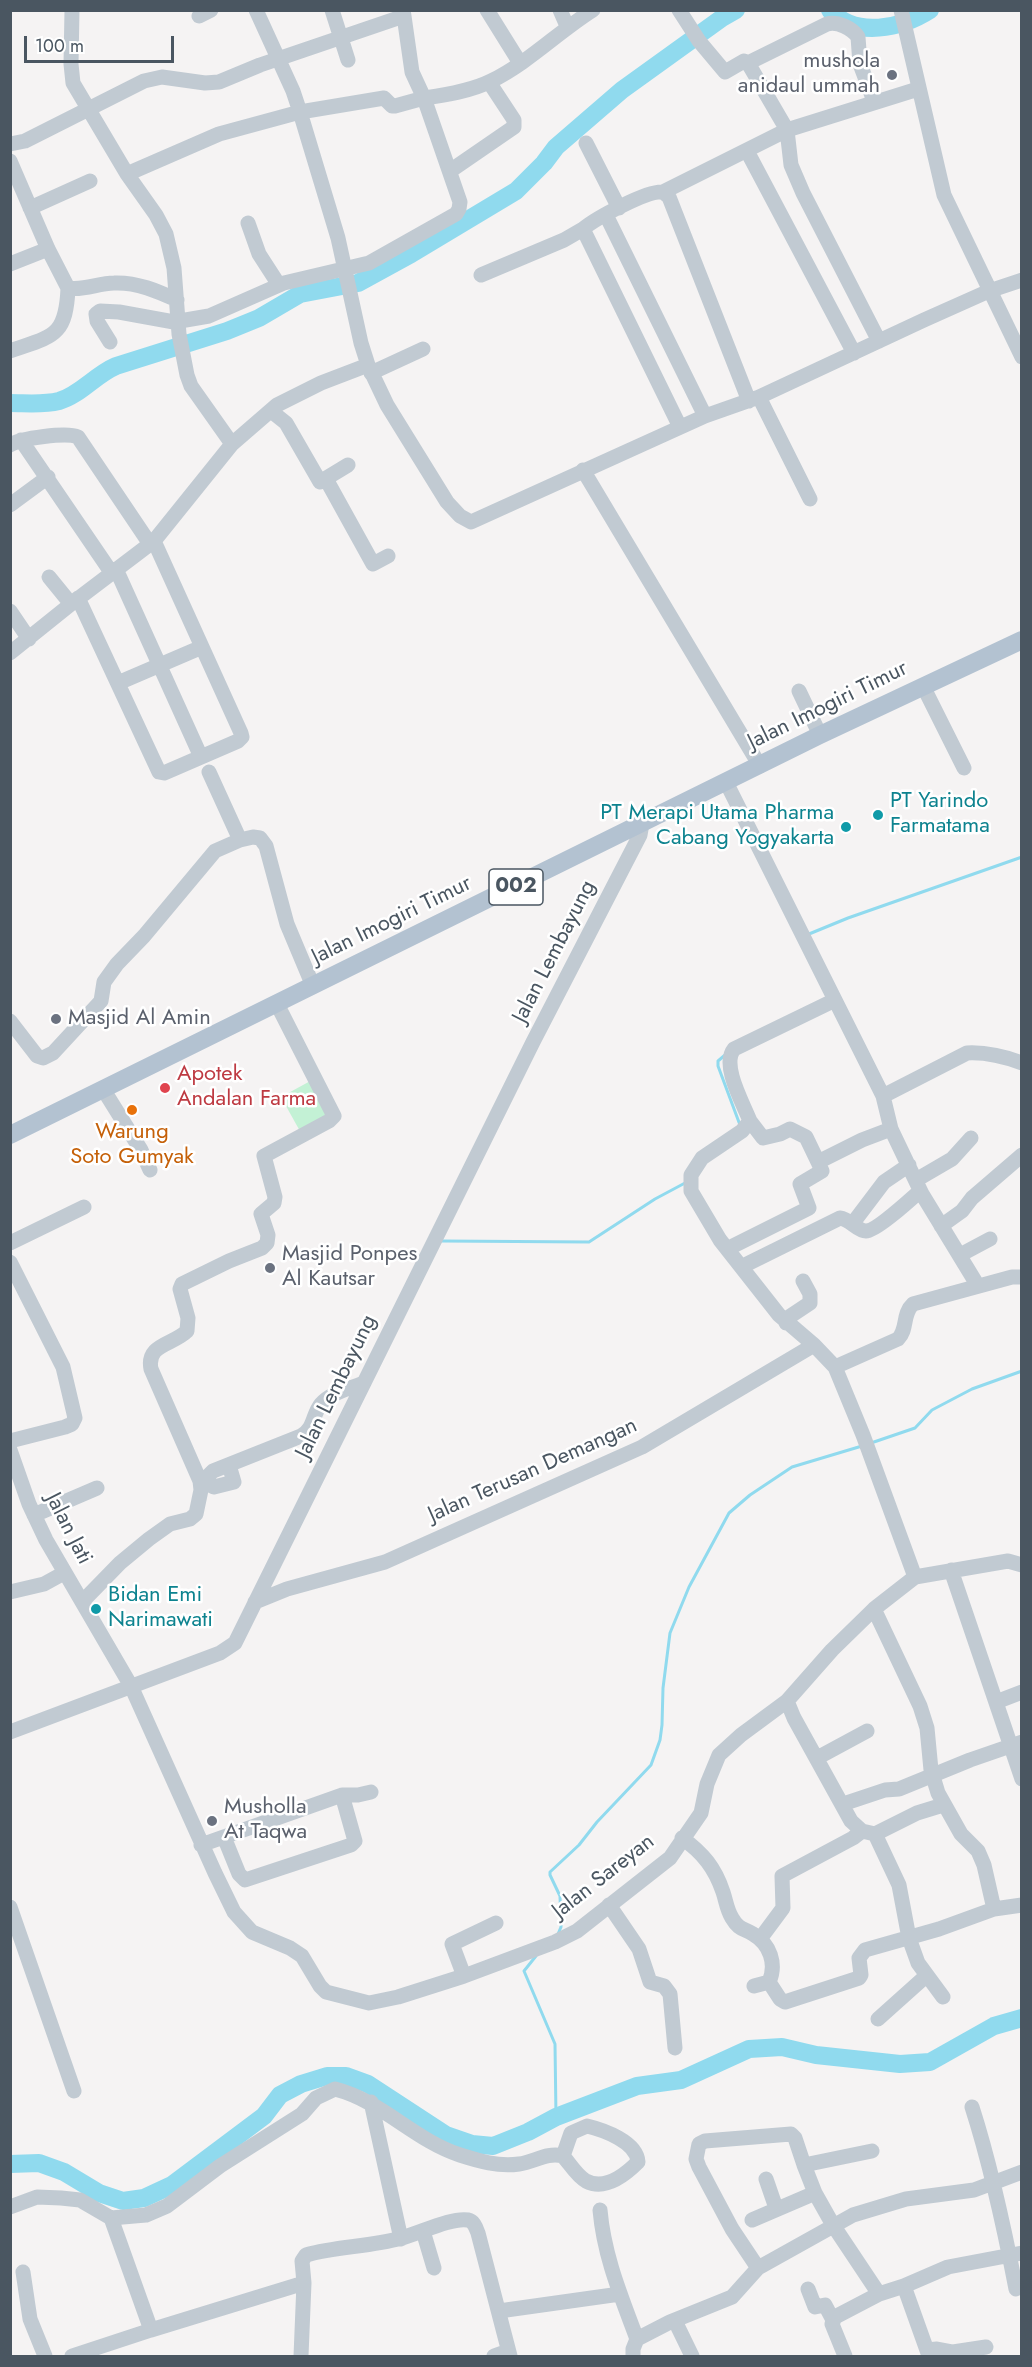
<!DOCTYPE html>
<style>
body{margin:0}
#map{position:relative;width:1032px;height:2367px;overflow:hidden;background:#f5f3f3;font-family:Jost,sans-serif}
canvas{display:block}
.frame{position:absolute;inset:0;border:12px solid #4a5661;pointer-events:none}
.scale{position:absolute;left:24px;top:36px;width:150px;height:27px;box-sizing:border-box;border:3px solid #4a5661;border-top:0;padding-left:8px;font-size:18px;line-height:21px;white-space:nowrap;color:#4a5661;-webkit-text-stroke:4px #fff;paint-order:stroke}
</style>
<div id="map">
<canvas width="1032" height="2367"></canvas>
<div class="frame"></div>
<div class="scale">100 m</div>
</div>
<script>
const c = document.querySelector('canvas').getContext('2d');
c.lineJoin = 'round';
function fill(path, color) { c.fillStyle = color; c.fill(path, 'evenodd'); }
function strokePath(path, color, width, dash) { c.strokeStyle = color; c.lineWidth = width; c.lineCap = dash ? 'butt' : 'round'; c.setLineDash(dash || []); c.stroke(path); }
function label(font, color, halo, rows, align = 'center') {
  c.font = font + ' Jost,sans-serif'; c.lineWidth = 5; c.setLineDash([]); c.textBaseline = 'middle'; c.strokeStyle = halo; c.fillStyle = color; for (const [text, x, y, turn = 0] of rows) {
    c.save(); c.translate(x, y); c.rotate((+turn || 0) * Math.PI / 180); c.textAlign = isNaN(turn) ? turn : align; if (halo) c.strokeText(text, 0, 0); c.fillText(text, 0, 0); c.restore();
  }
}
fill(new Path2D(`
 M314,1079l17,32 -30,22 -20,-36z`), '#c3f1d5');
strokePath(new Path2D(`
 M809,934l39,-16 174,-61
 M725,1055l-7,6v5l22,59
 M442,1241l147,1 66,-43 30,-16
 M871,1443l44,-15 17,-18 40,-21 50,-18
 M558,1934l3,-7 -1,-31 -10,-21v-3l29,-27 18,-23 54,-57 9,-25 2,-15 1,-37 7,-55 19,-46 40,-74 21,-18 42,-28 70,-21
 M536,1956l-12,15 31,73 1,73`), '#90daee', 3);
strokePath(new Path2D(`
 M830,10c25,29 72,18 100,0
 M10,403c16,0 33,2 49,-2 21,-6 36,-26 57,-35l111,-35 32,-13 41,-24 58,-11 53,-29 105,-63 28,-28 12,-16 66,-57 100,-72 14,-8
 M10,2164l29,-1 25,9 35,21 24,8 21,-3 28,-13 92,-69 16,-21 21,-11 26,-8h19l22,8 78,51 26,9 21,2 35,-14 28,-15 81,-31 44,-6 68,-31 33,-2 34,8 84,9 30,-2 64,-36 28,-8`), '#90daee', 18);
strokePath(new Path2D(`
 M72,10l-1,54 2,19 54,91 29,41 10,19 8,34 5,66 8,41 4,11 41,58
 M256,10l37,81 7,21 38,126 23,105 7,22 19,40 60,97 13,14 11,6 234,-106 54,-19 165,-77 65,-29 33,-11
 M332,10l7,22
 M487,10l33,53
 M560,10l7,16
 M679,10l20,31 26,31 19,-11 4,2 79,-39c10,-3 25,4 31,13l2,27 14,37
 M901,10l43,185 78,162
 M199,16l12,-6
 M404,16l8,56 12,26c22,-3 47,-7 67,-17 37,-18 67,-49 102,-71
 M341,38l7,22
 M748,63l39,67 4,35 12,28 76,148
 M586,143l33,65
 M10,144l15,-3 119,-60 18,-4 43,6 14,-1 41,-17 144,-49 -1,-6
 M747,151l107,202
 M10,161l38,88 20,39c16,3 30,-5 46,-5 23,-1 43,8 63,17
 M450,171l64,-44v-7l-25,-38
 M663,192l124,-62 131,-41
 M30,208l60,-27
 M606,215l99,201
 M248,223l11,31 20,31
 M10,264l38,-15
 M481,275l83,-35 19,-11
 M110,342l-13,-21 -1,-7 4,-3 19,1 55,10 35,-6 75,-33 85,-20 87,-49 3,-5 1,-7 -36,-104 -29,8h-3l-8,-8 -84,14 -81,22 -92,40
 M10,351c43,-15 56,-14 58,-63
 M371,373l52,-24
 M759,397l51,102
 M271,411l15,12 34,59 28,-17
 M680,427l-97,-198c13,-11 65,-39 80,-37l6,5 80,204
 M21,440l90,132
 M10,445c11,-7 57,-13 68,-8l72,107
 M583,470l177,296
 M326,479l47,85 15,-8
 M10,505l38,-28
 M116,569l85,188
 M49,577l22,27
 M78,598l81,174 5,1 74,-32 4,-4 -1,-4 -87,-192
 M10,611l19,28
 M10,653l61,-49 83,-63 78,-97 45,-39 44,-22 47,-18
 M118,683l84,-36
 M923,686l41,82
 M799,691l21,44
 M209,772l31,68
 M726,782l157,314 84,-43c19,-1 36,3 55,10
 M835,1000l-101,49c-13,16 9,54 16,72l-8,10 -40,27 -11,17v16l29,49 59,75 35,30 21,22 28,68 52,142
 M10,1021l27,35 6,2 10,-5 48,-52 3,-19 13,-18 27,-28 71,-85 25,-11 13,-3 7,1 6,8 21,78 26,62
 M103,1089l38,61 9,20
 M750,1121l13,17 17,-4 10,-5 16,8 12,25 44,-22 29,-11 -8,-33
 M891,1129l31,65 56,92
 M916,1180l36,-21 19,-21
 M853,1223l31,-41 25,-17
 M941,1226l21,-15 10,-13 50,-43
 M10,1243l74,-36
 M727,1249l82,-41 -9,-24 22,-13 -4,-9
 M960,1255l30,-16
 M10,1262l53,105 12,51 -3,6 -7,3 -55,14
 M741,1267l99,-49c10,1 17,13 26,13 10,0 45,-32 54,-40
 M786,1323l3,-6 21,-14v-9l-7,-13
 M835,1367l63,-28c10,-10 4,-25 15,-35l99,-27h10
 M10,1450l19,54 17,36 85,146 84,187 19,39 18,20 38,16 12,8 18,30 6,6 43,11 29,-6 66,-21 91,-34 22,-11 93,-73 31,-45 6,-29 12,-29 22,-20 46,-34 45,-51 42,-41 41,-32 93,-16 14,4
 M229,1465l5,17 -20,5 -4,-2 -3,-8 6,-6 88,-35c14,-8 11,-21 20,-32 9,-11 30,-16 43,-21
 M34,1515l63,-27
 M951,1570l71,209
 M10,1592l34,-8 20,-11
 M82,1602l38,-39 29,-24 21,-15 20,-5 6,-5 5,-24 -1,-9 -49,-112c-5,-25 22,-24 36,-38l1,-13 -8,-29 2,-5 47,-23 33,-13 5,-5 1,-8 -7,-21 13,-11 1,-6 -11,-41 65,-35 5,-5 -57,-112
 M255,1602l32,-13 98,-27 257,-115 172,-102
 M787,1701l7,17 57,103 11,10 13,3 24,51 10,53 9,25 25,34
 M996,1702l26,-10
 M10,1732l210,-79 15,-10 298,-601 107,-207 2,-11
 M817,1758l50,-27
 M843,1804l42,-14 14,-1 71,-29 52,-18
 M875,1834l42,-21 26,-8
 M224,1837l15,37 6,6 106,-35 4,-4 -13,-46
 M682,1838c21,15 33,30 41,54 3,9 4,18 9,26 7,12 11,10 21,16 17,10 24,30 16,48l11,17 5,3 74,-24 2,-3 -2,-17 6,-8 74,-21 55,-20 -10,-44 -6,-14 -17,-17 -23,-41 -7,-23 -4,-42 -7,-22 -46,-97
 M201,1845l141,-50h16l13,-3
 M609,1905l30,44 11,33 14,4 6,8 5,54
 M10,1907l64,184
 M994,1909l28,-4
 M760,1939l23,-31 -1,-32 71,-38 9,-7
 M464,1976l-12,-32 44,-21
 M754,1986l15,-4
 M878,2019l48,-43
 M371,2102l30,137
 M972,2107c19,59 32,120 44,182
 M587,2126c17,4 50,16 51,36 -13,13 -33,29 -52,19 -9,-5 -16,-17 -23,-25l8,-23z
 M872,2151l-68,14 11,28 18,32 46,69
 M766,2179l10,29
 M10,2207l27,-10 24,1 19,2 31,18 35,-3 21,-9 53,-40 82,-52 14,-16 19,-9c47,12 79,51 125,66 19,6 38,12 59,9 16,-2 27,-12 44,-8
 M600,2210c4,46 21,86 37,129l-4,10v7
 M752,2220l63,-27
 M423,2231l11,37
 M758,2268l-26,-39 -33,-62 -3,-8 3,-15 6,-3 86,-7 4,4 9,27
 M23,2272l7,47 15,37
 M904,2286l44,-19 74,-14
 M808,2289l7,18 10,-2 8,15
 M499,2311l121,-17
 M675,2321l17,35
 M151,2330l153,-47
 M637,2339l33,-17 62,-25 26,-29 95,-53 53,-16 68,-9 48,-18
 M927,2350l10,-1 16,3 33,-5
 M72,2356l79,-26 -40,-112
 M301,2356l3,-73 -2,-22 4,-6c31,-9 64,-8 95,-17 17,-4 50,-21 67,-18 6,1 8,8 10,13l32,123
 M494,2356l14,-5
 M845,2356l-13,-32 3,-7 44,-23 25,-8 25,70`), '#c1cad2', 15);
strokePath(new Path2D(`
 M10,1135l810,-400 202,-95`), '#b3c2d1', 18);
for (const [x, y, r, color] of [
 [892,75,6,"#6b7280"],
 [878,815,6,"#0f9aa8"],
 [846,827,6,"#0f9aa8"],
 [56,1019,6,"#6b7280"],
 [165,1088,6,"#e0444e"],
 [132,1110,6,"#e8710a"],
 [270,1268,6,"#6b7280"],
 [96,1609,6,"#0f9aa8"],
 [212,1821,6,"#6b7280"]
]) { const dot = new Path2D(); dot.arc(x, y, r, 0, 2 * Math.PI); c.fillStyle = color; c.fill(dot); strokePath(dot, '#fff', 2); }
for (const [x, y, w] of [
 [516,887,54]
]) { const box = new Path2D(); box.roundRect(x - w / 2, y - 18, w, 36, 4.5); c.fillStyle = '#fff'; c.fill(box); strokePath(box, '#4a5661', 1.5); }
label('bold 21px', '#4a5661', null, [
 ["002",516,887]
]);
label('22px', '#5b616d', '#fff', [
 ["mushola",880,62,"right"],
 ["anidaul ummah",880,87,"right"],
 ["Masjid Al Amin",68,1019],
 ["Masjid Ponpes",282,1255],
 ["Al Kautsar",282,1280],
 ["Musholla",224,1808],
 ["At Taqwa",224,1833]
], 'left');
label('22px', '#4a5661', '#fff', [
 ["Jalan Imogiri Timur",828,706,-26],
 ["Jalan Imogiri Timur",392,921,-26],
 ["Jalan Lembayung",555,952,-63],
 ["Jalan Lembayung",337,1387,-64],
 ["Jalan Terusan Demangan",533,1471,-24],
 ["Jalan Jati",68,1529,63],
 ["Jalan Sareyan",604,1877,-38]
]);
label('22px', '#0d838f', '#fff', [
 ["PT Yarindo",890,802],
 ["Farmatama",890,827],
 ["PT Merapi Utama Pharma",834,814,"right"],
 ["Cabang Yogyakarta",834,839,"right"],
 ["Bidan Emi",108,1596],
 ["Narimawati",108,1621]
], 'left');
label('22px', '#be3a42', '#fff', [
 ["Apotek",177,1075],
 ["Andalan Farma",177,1100]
], 'left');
label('22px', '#c56008', '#fff', [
 ["Warung",132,1133],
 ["Soto Gumyak",132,1158]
]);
</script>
